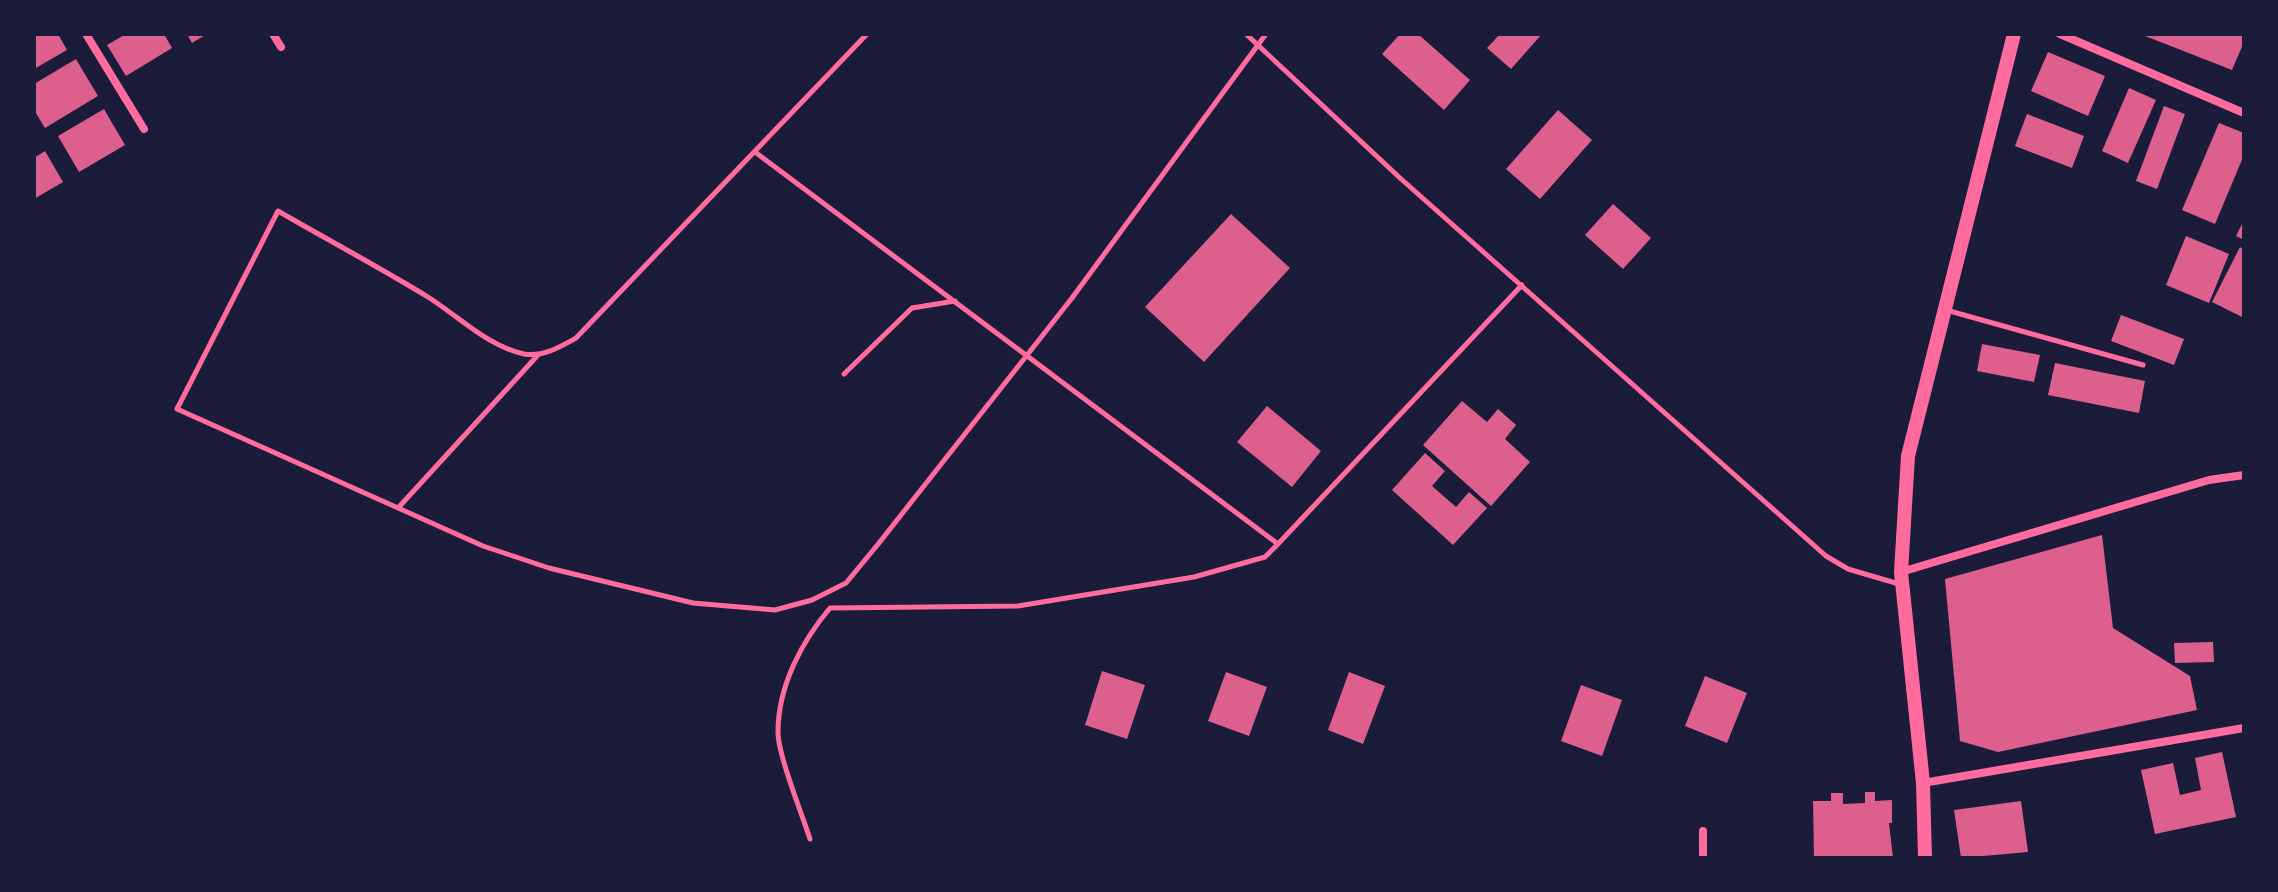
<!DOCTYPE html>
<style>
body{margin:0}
#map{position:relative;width:2278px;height:892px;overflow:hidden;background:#1b1b3a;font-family:Lora,serif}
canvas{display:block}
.frame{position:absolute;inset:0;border:36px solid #1b1b3a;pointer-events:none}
</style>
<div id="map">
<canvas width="2278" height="892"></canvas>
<div class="frame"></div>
</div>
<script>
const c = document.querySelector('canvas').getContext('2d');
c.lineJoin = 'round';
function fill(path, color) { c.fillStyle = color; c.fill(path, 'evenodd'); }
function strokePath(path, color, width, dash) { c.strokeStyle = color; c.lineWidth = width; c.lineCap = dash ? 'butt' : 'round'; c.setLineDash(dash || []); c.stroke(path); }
fill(new Path2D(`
 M34,34h24l9,16 -33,19z
 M126,34h38l8,14 -46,28 -19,-31z
 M187,34h20l-15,9z
 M1400,34h18l52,46 -26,30 -62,-56z
 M1500,34h42l-31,35 -24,-21z
 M2140,34h104v8l-12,28z
 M2048,52l57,24 -17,40 -57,-25z
 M76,59l22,37 -53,32 -11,-18v-26z
 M2129,88l27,12 -28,63 -26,-12z
 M2164,106l21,8 -28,75 -21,-8z
 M104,109l21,36 -46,27 -21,-36z
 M1558,110l34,30 -52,59 -34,-30z
 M2027,114l57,22 -12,32 -57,-22z
 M2219,123l25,10v22l-29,69 -33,-14z
 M45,151l18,31 -29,17v-41z
 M1613,204l38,34 -28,31 -38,-34z
 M1231,214l59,54 -86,94 -59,-55z
 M2244,220v20l-8,-4z
 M2186,236l43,18 -20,49 -43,-18z
 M2240,247l4,3v68l-32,-16z
 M2121,315l63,24 -10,26 -63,-24z
 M1982,344l58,11 -6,27 -57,-11z
 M2055,363l90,18 -6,32 -91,-18z
 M1462,401l25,21 11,-13 18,16 -11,14 25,23 -39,44 -68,-61z
 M1267,406l54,45 -29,36 -55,-45z
 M1425,453l20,18 -13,15 24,21 13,-15 18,16 -34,37 -61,-55z
 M2102,535l11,93 77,48 7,34 -199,42 -38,-11 -15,-162z
 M2213,642l1,20 -39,1 -1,-20z
 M1102,671l43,14 -18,54 -42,-14z
 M1226,672l41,15 -18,49 -41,-15z
 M1349,672l36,14 -22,58 -35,-14z
 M1705,676l42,17 -20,50 -42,-17z
 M1581,685l41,15 -20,56 -41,-15z
 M2222,752l14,65 -81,17 -14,-64 32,-7 7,32 21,-5 -6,-32z
 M1865,792h10v9l17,-1v23h-3l4,35h-79l-1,-57h18v-8h12v11l22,-1z
 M2021,801l7,51 -67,6 -7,-48z`), '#dd5f8e');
strokePath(new Path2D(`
 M867,34l-291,304c-16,9 -33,19 -52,16 -35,-7 -66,-38 -96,-57 -49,-30 -100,-57 -150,-86l-101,198 306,137 66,22 144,35 82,7 37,-10 34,-17 33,-40 193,-245 194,-264
 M1246,34l154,144 426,378 22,13 51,15
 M755,152l523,392 244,-259
 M1946,310l197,55
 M844,374l68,-66 43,-7
 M398,508l140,-153
 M810,839c-8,-25 -32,-84 -32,-107 0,-46 24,-91 52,-124l188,-2 176,-29 71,-20 13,-13`), '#ff6b9d', 5);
strokePath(new Path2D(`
 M86,34l58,95
 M273,34l8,13
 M2060,34l184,79
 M1901,572l308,-92 35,-5
 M1923,783l321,-55
 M1703,858v-27`), '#ff6b9d', 8);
strokePath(new Path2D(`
 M1925,858l-2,-75 -22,-211 7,-116 106,-422`), '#ff6b9d', 14);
</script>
